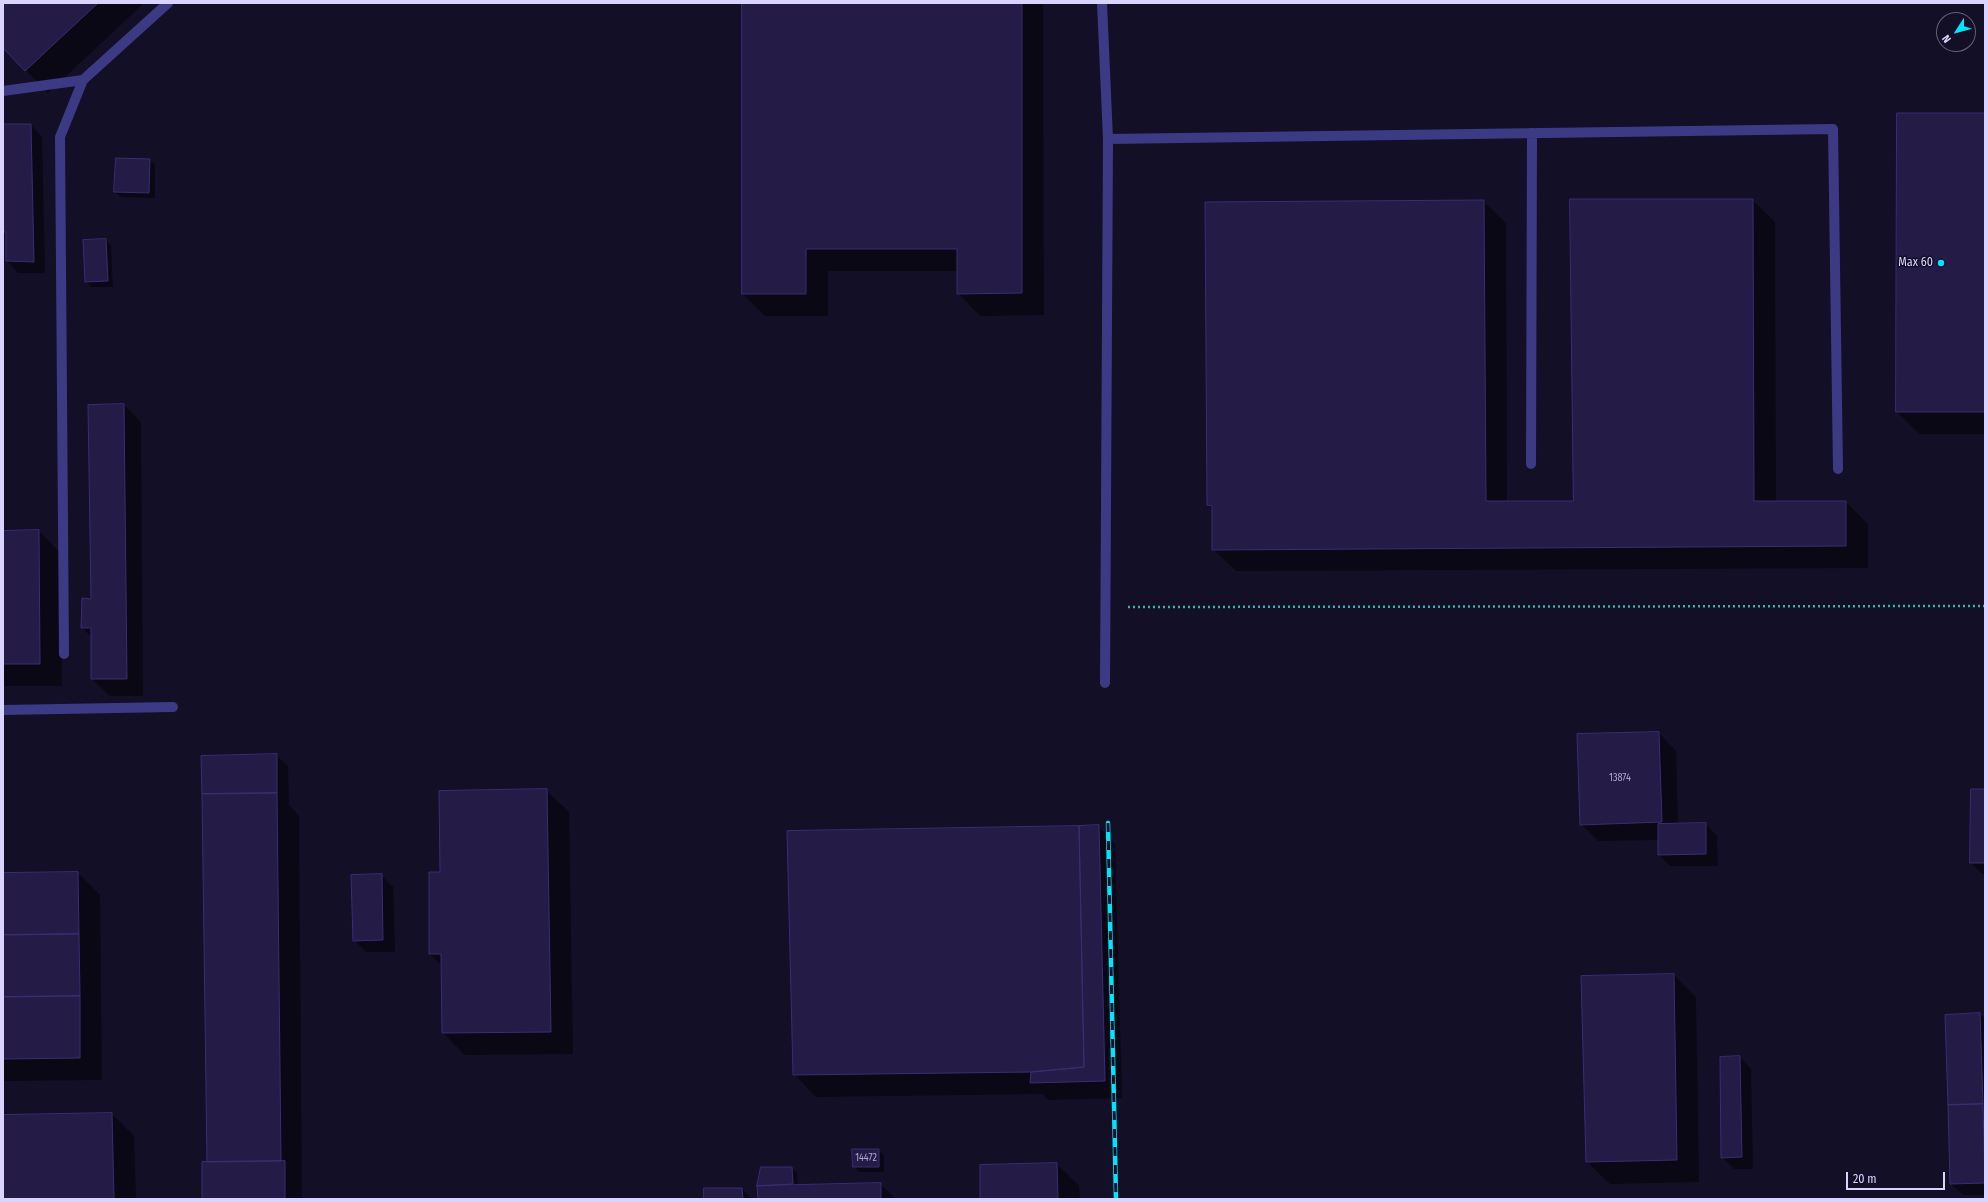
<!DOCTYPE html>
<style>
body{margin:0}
#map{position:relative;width:1988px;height:1202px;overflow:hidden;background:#130f26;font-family:"Fira Sans Condensed",sans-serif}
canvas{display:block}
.frame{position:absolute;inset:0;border:4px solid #d9d4ff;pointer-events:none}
.north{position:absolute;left:1936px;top:12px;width:40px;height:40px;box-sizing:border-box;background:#130f26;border:1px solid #625e7d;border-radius:50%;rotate:234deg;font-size:11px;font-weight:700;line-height:16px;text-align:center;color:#d9d4ff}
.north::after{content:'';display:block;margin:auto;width:14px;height:18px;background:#00e5ff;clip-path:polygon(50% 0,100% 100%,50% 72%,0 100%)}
.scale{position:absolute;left:1846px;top:1172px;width:99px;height:18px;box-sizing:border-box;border:2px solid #d9d4ff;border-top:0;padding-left:5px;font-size:12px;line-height:14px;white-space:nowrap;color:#d9d4ff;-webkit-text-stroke:3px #130f26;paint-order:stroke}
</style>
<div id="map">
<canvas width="1988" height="1202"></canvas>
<div class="frame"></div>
<div class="north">N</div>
<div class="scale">20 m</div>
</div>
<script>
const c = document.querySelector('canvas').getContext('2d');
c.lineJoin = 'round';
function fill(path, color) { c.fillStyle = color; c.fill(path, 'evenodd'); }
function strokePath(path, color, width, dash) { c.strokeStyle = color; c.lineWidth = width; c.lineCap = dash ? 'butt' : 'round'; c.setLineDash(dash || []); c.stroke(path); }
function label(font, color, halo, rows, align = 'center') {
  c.font = font + ' "Fira Sans Condensed",sans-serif'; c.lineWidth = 3; c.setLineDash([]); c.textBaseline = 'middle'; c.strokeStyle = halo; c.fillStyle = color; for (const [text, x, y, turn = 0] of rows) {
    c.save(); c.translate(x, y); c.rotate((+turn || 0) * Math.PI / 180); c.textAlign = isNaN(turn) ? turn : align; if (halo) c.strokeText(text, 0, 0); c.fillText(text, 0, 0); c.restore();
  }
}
fill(new Path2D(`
 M3,3h141l-96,90 -45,-46z
 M743,3h300l1,312 -64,1 -22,-23v-22h-130v45h-63l-22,-22z
 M1985,114v320h-66l-22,-22z
 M3,125h28l11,12 3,136h-27l-11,-12v-26l-4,-4z
 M150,160l5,5v33l-34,-1 -6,-5z
 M1752,200l23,22 1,280h70l22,22v44l-632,3 -23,-22v-39l-5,-5 275,-304 23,22 1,279h67z
 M106,240l5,6 2,41h-22l-5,-6z
 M124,405l17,17 2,274h-33l-18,-17v-42l-10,-9 10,-28z
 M39,531l22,23 1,132h-59v-154z
 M1659,733l17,18 2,73h28l11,12 1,30h-48l-11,-11v-15l-61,1 -17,-17z
 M276,755l12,11 1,39 10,11 3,383h-99l5,-36z
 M546,790l23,22 4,242 -108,1 -22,-22 -1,-67 -12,-12 11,-81z
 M1985,790v84h-3l-11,-11z
 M1098,826l17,18 7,254 -74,2 -5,-6 -227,3 -22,-23z
 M78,873l22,22 2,185 -99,1v-207z
 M381,875l12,12 2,65h-29l-12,-12z
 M1674,975l22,22 3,185 -89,2 -23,-22z
 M1980,1014l5,5v176h-22l-12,-11 -5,-168z
 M1740,1057l11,12 2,100h-19l-12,-12z
 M112,1114l22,22 2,63h-133v-83z
 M879,1150l5,5v17h-25l-5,-6z
 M1057,1164l22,22 1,13h-99v-33z
 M762,1168h29l6,5 1,13 82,-2 16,15h-137l-1,-13z
 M742,1189l10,10h-47z`), '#0007');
const building = new Path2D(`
 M3,3h95l-73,68 -22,-23z
 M742,3h280v290l-65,1v-45h-151v45h-64z
 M1897,113h88v299h-89z
 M3,124h28l3,138 -28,-1v-29h-3z
 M116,158l34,1 -1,34 -35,-1z
 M1570,199h183l1,302h92v45l-634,4v-44l-5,-1v-2l-2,-301 279,-2 2,301h87z
 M106,239l2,42 -23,1 -2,-42z
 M124,404l3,275h-36v-51h-10l1,-30 9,1 -3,-194z
 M39,530l1,134h-37v-133z
 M1659,732l3,90 -82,3 -3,-91z
 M277,754v39l-75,1 -1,-38z
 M547,789l4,243 -109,1 -1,-79h-12v-82h11l-1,-81z
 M1971,789h14v74h-15z
 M277,793l4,368 -74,1 -5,-368z
 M1706,823v31l-48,1v-31z
 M1099,825l6,256 -75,2 1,-11 53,-5 -5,-241z
 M1079,826l5,241 -53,5 -238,3 -6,-244z
 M78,872l1,62 -76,1v-62z
 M382,874l1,66 -30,1 -2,-66z
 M79,934l1,62 -77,1v-62z
 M1674,974l3,186 -91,2 -5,-186z
 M80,996v62l-77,1v-62z
 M1980,1013l3,91 -35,1 -3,-90z
 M1740,1056l2,101 -21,1 -1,-101z
 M1983,1104l2,79 -35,1 -2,-79z
 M112,1113l2,86h-111v-84z
 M852,1149h27v18h-26z
 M285,1161v38h-83v-37z
 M1057,1163l1,36h-78v-34z
 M761,1167h31l1,17 -36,2z
 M881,1183v16h-123l-1,-13z
 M704,1188h38l1,11h-39z`);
fill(building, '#241b47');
strokePath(building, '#3b2d73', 1);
strokePath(new Path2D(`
 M1128,607l857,-1`), '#2fb8b0', 2.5, [2, 3]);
strokePath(new Path2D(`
 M1102,3l6,136
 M1531,464l1,-331
 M64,654l-4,-517 23,-57
 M1105,683l3,-544 725,-10 5,340
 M3,710l170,-3`), '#3d3a85', 10);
strokePath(new Path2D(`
 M3,91l80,-11 85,-77`), '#3d3a85', 10);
const rail = new Path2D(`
 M1108,823l8,376`);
strokePath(rail, '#00e5ff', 4.5);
strokePath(rail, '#130f26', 3, [9]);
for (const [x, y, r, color] of [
 [1941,263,4,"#00e5ff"]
]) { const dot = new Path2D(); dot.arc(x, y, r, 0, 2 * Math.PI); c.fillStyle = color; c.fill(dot); strokePath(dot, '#130f26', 1.5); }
label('10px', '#aca6d1', null, [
 ["13874",1620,778],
 ["14472",866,1158]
]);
label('12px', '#d9d4ff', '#130f26', [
 ["Max 60",1933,263]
], 'right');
</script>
